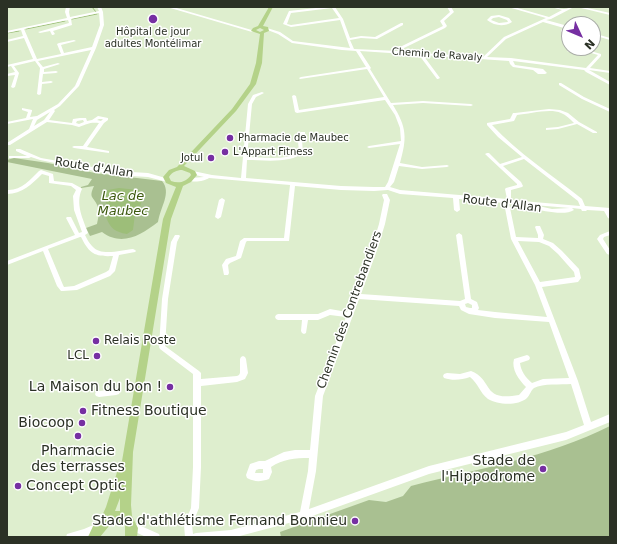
<!DOCTYPE html>
<meta charset="utf-8">
<style>
body{margin:0}
#map{position:relative;width:617px;height:544px;overflow:hidden;background:#deeece;font-family:"DejaVu Sans",sans-serif}
canvas{display:block}
.frame{position:absolute;inset:0;border:8px solid #2b3125;pointer-events:none}
.north{position:absolute;left:561px;top:16px;width:40px;height:40px;box-sizing:border-box;background:#fff;border:1px solid #aaada8;border-radius:50%;rotate:134deg;font-size:11px;font-weight:700;line-height:16px;text-align:center;color:#2b3125}
.north::after{content:'';display:block;margin:auto;width:14px;height:18px;background:#762fa2;clip-path:polygon(50% 0,100% 100%,50% 72%,0 100%)}
</style>
<div id="map">
<canvas width="617" height="544"></canvas>
<div class="frame"></div>
<div class="north">N</div>
</div>
<script>
const c = document.querySelector('canvas').getContext('2d');
c.lineJoin = 'round';
function fill(path, color) { c.fillStyle = color; c.fill(path, 'evenodd'); }
function strokePath(path, color, width, dash) { c.strokeStyle = color; c.lineWidth = width; c.lineCap = dash ? 'butt' : 'round'; c.setLineDash(dash || []); c.stroke(path); }
function label(font, color, halo, rows, align = 'center') {
  c.font = font + ' "DejaVu Sans",sans-serif'; c.lineWidth = 3; c.setLineDash([]); c.textBaseline = 'middle'; c.strokeStyle = halo; c.fillStyle = color; for (const [text, x, y, turn = 0] of rows) {
    c.save(); c.translate(x, y); c.rotate((+turn || 0) * Math.PI / 180); c.textAlign = isNaN(turn) ? turn : align; if (halo) c.strokeText(text, 0, 0); c.fillText(text, 0, 0); c.restore();
  }
}
fill(new Path2D(`
 M14,158l34,5 47,10 67,8c10,12 -2,26 -4,41 -17,13 -36,25 -56,10l-12,4 -4,-8 11,-4c1,-5 3,-13 1,-17 -4,-11 -10,-8 -4,-21l-13,2v-1l7,-2 4,-6 -85,-17v-2z
 M610,426v111h-329l-1,-5 89,-32 17,2 17,-6 8,-10c66,-17 138,-29 199,-60z`), '#a9c091');
fill(new Path2D(`
 M119,188l19,2 6,3 -4,14 -5,7 -2,16 -6,4c-12,-2 -17,-6 -21,-17l3,-6 -6,-17 5,-4z`), '#9dbe79');
strokePath(new Path2D(`
 M92,7l4,5
 M72,19l25,-5
 M26,29l39,-8
 M7,33l12,-2`), '#9dbe79', 1);
fill(new Path2D(`
 M66,7h4l-1,5 1,5 29,-6 -2,-4h4l2,5 1,13 -8,23 -17,38 -19,20 -6,4 1,1 -6,9 23,3 1,-4 7,-1h6l1,3 5,-1 6,-4 10,2v2l-4,3 -17,24 22,4v2l-35,-5 -2,-1 2,-1h9l16,-23c-10,-1 -11,1 -20,4l-7,-2 -25,-3 -37,23h-3v-2l22,-14 4,-10 -26,5v-2l19,-4 2,-6 -6,-2v-2l10,2v1l-2,6 7,-1 21,-12 17,-18 16,-36 -53,11 5,6 15,-4 2,1 -16,5v3l12,-1 2,1 -2,1 -13,1 -1,8 9,-1 2,1 -2,1 -9,1 -1,10 -2,1 -2,-1 3,-26 -5,-7 -21,5 5,7 -4,14 -2,1 -2,-1 4,-12 -8,1v-2l8,-2 -4,-6 -4,1v-2l26,-6 -9,-21 -17,4v-2l16,-4 -2,-6 -14,3v-2l60,-13 -2,-6zM99,13l1,12 -8,22 -28,6 -3,-8 15,-4 -2,-1 -15,3 -2,1 4,10 -24,5 -13,-30 44,-9 1,3 -31,9 2,1 10,-2 2,4h1l2,-1 -2,-3 19,-6 -1,-6zM50,112l-6,8 -10,6 3,-6zM99,119h4l-2,2 -4,-1zM83,120l1,2 -5,2 -3,-1 1,-2z
 M167,7h6l82,24 -3,1z
 M325,7h10l8,12 7,19 11,-2 14,1 26,-14h2v2l-26,14 -16,-1 -11,2 4,9 44,2v-1l4,-4 41,-20 -3,-5 10,-9 -3,-5h4l3,5 -10,9 3,5 -2,2 -41,20 -2,4h17l2,1 62,4 21,-20 42,-19 -38,-11h6l35,10 13,-7 -11,-3c5,0 9,2 13,2 3,0 6,-2 10,-2l-23,12 -5,1 22,6 1,5 -4,2 -4,-1v-2l3,-2 -21,-6 -37,17 -19,18 24,1 75,10 12,-13 -24,-7h6l21,6v2l-11,12 20,3v2l-21,-3 21,12v3l-24,-13 -2,-2 -71,-9 2,4 28,4 4,4 -2,1h-7l-5,-4 -20,-3 -3,-3 -1,-3 -86,-6 17,23 -2,1h-1l-18,-24 -59,-4 11,17 -1,1 21,34 32,-2 48,3 2,1 -2,1 -48,-3 -30,2c14,23 14,33 7,58l22,4 25,-2 2,1 -2,1 -25,2 -23,-3 -5,16 -4,5 10,3 107,9 -2,-10 1,-1 11,-3v-1l-32,-30 2,-1h2l11,11 22,-7 -24,-20 -11,-12v-2l23,-4 3,-6h2l34,-4 11,1 8,3 11,9 18,10v1h-4l-16,-9 -19,5 -12,1v-2l12,-1 16,-4c-4,-4 -8,-8 -13,-10 -11,-5 -32,1 -44,2l-3,6 -22,4c26,28 60,50 90,74l3,7 25,2v11l-2,-1 -4,-7 -17,-1 -1,1h-4l-1,-2 -9,-1 2,2c-9,6 -31,1 -42,-2l-1,-1 3,-2 18,4 18,-1 -61,-5 7,34 22,1v-3l-3,-8 1,-1h4l4,9 -1,4 10,4 9,8 17,18 2,9 -3,4 -36,5 36,94 13,41 19,-8v8l-44,18 -137,34 -125,45 -68,18h-51l-1,-12 7,-17 2,-41v-93l-33,-25 -1,-2 3,-48 9,-57 4,-7h4l1,1 -3,6 -9,57 -3,47 34,25 2,2v6l36,-3 2,-1 1,-2v-14l1,-2 2,-1 2,1 1,2 2,14 -3,6 -8,3 -36,4v81l-2,41 -7,17 1,9 3,-1 35,-3 69,-18 8,-41 1,-13c-14,0 -26,1 -38,9l1,5 -3,7c-9,3 -14,3 -22,-1l-1,-3 4,-11 9,-3h6l19,-9 11,-2h15l5,-54 31,-79 -16,-2 -12,5h-10l-2,13 -2,1 -2,-1 -1,-2 1,-11h-24l-2,-1 -1,-2 1,-2 2,-1h40l12,-5 17,3 24,-62 8,-26 5,-24 -2,-5 1,-1h4l3,6 -5,24 -8,26 -16,44 99,7 5,-2 -9,-64 3,-2 3,2 9,64 6,3 2,6 -1,2 17,2 52,5 -12,-32 -24,-46 -7,-36 -45,-4 1,11 -3,2 -3,-2 -1,-12 -53,-4 -12,-4 -14,1 -33,-1 -46,-4 -6,55h-42l-1,1 -5,16 -11,5 -2,2 1,8 -1,2h-4l-2,-10 4,-6 10,-3 4,-15 4,-3h40l6,-53 -81,-7c-4,3 -16,5 -21,2l3,-2 13,-1 -13,-3v-1l2,-2 19,4 29,3 7,-74 5,-9 9,-3 2,1 -8,4 -4,7 -5,53c14,0 41,4 52,-5l-1,-11 3,-3v-6h4v6l-3,3 1,11c-11,12 -40,8 -56,8l-1,18 95,8 33,1h11l3,-5 12,-38 -31,4 -2,-1 2,-1 32,-5 -1,-13 -5,-13 -10,-15 -88,13 -2,-1 -3,-16 2,-1 2,1 3,14 85,-13 -17,-28 -67,10 -1,-1 2,-1 65,-10 -10,-16 -14,-1 -50,-7 -14,-9 -13,-5 2,-1 13,4 13,9 57,7 -10,-28 -49,7 -8,-3 6,-13zM332,8l7,10 -48,7 -4,-1 4,-11zM524,159l54,42 2,5 -69,-6v-10l11,-3 1,-1 -2,-4 -18,-16zM518,241l21,1 10,4 9,8 16,18 1,5 -35,5zM359,299l100,7 2,4 8,4 26,4 54,4 20,56 -26,1 -11,4c-7,-6 -11,-12 -12,-20l9,-3 1,-2 -1,-2 -2,-1 -13,4c-3,10 5,21 12,28l-7,8c-38,7 -25,-15 -48,-24l-11,3 -13,-1 -3,1 -1,2 1,2c9,3 17,2 26,-1 8,6 10,16 18,22 10,6 30,7 39,-1 3,-3 4,-8 7,-10 9,-5 27,-3 37,-4l13,41 -18,7 -137,34 -120,43 7,-38 7,-75zM468,303l4,2v3h-2l-4,-1 -1,-3zM259,469h4v4h-8l1,-3z
 M577,7h6l27,6v2z
 M499,15l10,3 3,4c-8,5 -17,4 -25,-2l4,-4zM499,17l8,3 1,2 -9,1 -8,-3 2,-2z
 M595,26l3,2 -5,4v-3l1,-1 -1,-1z
 M593,33l17,5v2l-17,-5z
 M569,48h4l-4,4 -2,-1z
 M559,83h2l23,14 26,12v3l-28,-13 -23,-14z
 M16,149h4l21,9 74,13 33,2 21,6 1,1 -3,2 -19,-5 -33,-2 -75,-15 -9,-3 -2,1h-20v-2h18l-11,-5z
 M41,170l12,4 1,7 18,2 9,5 1,1c-7,15 1,30 6,44l-3,2c2,4 4,8 7,11 9,11 29,4 41,3l2,1 1,1 -1,1 -16,3 -4,16 -5,5 -33,14 -14,1h-2l-4,-5 -14,-35 -36,14v-4l68,-26 -9,-17 1,-1h4l8,16 3,-1 -8,-22 -1,-14 3,-6 -5,-4 -22,-3v-7l-7,-2c-10,10 -20,20 -35,20v-4c14,1 23,-10 32,-19zM80,237h1c8,16 13,20 32,19l-4,14 -3,2 -32,14 -10,1 -1,-2 -15,-36z
 M222,198l3,2 -4,17 -3,2 -3,-2 4,-17z
 M610,231v4l-6,2 -1,2 7,11v5l-3,-1 -10,-15 3,-4z
 M116,389l3,1 1,2 -1,2 -3,1 -17,2 -3,-1 -1,-2 1,-2 3,-1z
 M132,522l27,12 1,3h-14l-17,-8 -1,-3 1,-3z
 M98,523l3,1 1,3 -1,3 -13,6 -2,1h-20l1,-3 17,-5z`), '#fff');
fill(new Path2D(`
 M269,7h4l-10,19 5,1 1,4 -5,2 -2,30 -6,21 -20,27 -52,55 11,5 2,4 -6,7 -8,4 -12,33 -38,233 -2,53 1,11 6,12 -1,9h-12v-12l-7,-3 -9,4 -9,11h-12l6,-13 7,-6 5,-11 13,-41 1,-4 2,-1 41,-242 13,-32 -10,-4 -3,-6 6,-7 8,-3 55,-58 18,-25 6,-21 4,-29 -9,-3 2,-3 5,-2zM260,28l4,2 -4,2 -4,-2zM182,170l8,3 1,2c-5,7 -12,9 -20,6l-2,-4c3,-5 8,-7 13,-7zM120,498v13h-5z`), '#b4d289');
for (const [x, y, r, color] of [
 [153,19,5,"#762fa2"],
 [230,138,4,"#762fa2"],
 [225,152,4,"#762fa2"],
 [211,158,4,"#762fa2"],
 [96,341,4,"#762fa2"],
 [97,356,4,"#762fa2"],
 [170,387,4,"#762fa2"],
 [83,411,4,"#762fa2"],
 [82,423,4,"#762fa2"],
 [78,436,4,"#762fa2"],
 [543,469,4,"#762fa2"],
 [18,486,4,"#762fa2"],
 [355,521,4,"#762fa2"]
]) { const dot = new Path2D(); dot.arc(x, y, r, 0, 2 * Math.PI); c.fillStyle = color; c.fill(dot); strokePath(dot, '#fff', 1.5); }
label('10px', '#2b3125', '#fff', [
 ["Hôpital de jour",153,32,"center"],
 ["adultes Montélimar",153,44,"center"],
 ["Pharmacie de Maubec",238,138],
 ["L'Appart Fitness",233,152],
 ["Jotul",203,158,"right"]
], 'left');
label('10px', '#2b3125', '#fff', [
 ["Chemin de Ravaly",437,55,4]
]);
label('12px', '#2b3125', '#fff', [
 ["Route d'Allan",94,168,9],
 ["Route d'Allan",502,204,7],
 ["Chemin des Contrebandiers",350,310,-70]
]);
label('12px', '#2b3125', '#fff', [
 ["Relais Poste",104,341],
 ["LCL",89,356,"right"]
], 'left');
label('italic 13px', '#3c590e', '#fff', [
 ["Lac de",123,197],
 ["Maubec",123,212]
]);
label('14px', '#2b3125', '#fff', [
 ["La Maison du bon !",162,387],
 ["Fitness Boutique",91,411,"left"],
 ["Biocoop",74,423],
 ["Pharmacie",78,451,"center"],
 ["des terrasses",78,467,"center"],
 ["Stade de",535,461],
 ["l'Hippodrome",535,477],
 ["Concept Optic",26,486,"left"],
 ["Stade d'athlétisme Fernand Bonnieu",347,521]
], 'right');
</script>
